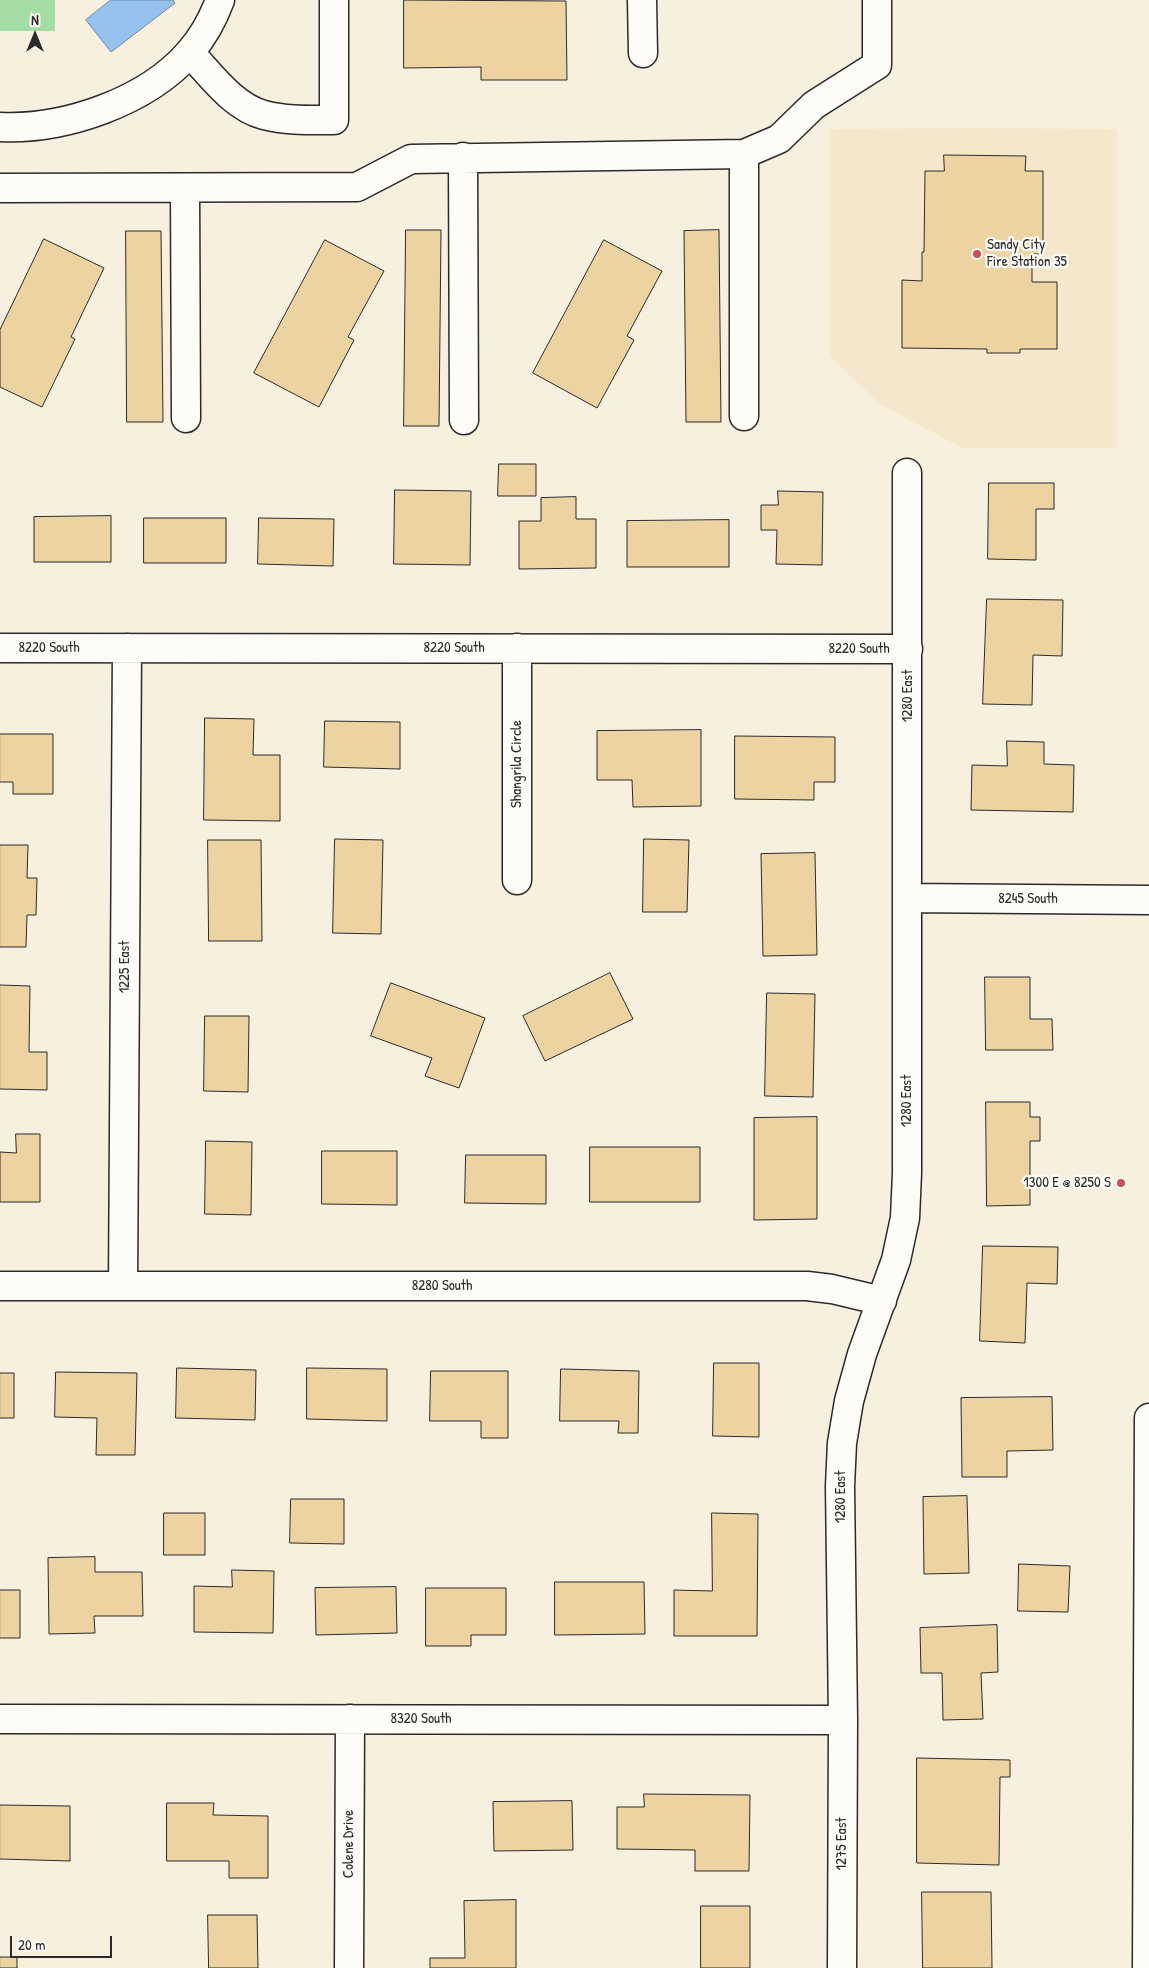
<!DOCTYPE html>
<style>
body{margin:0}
#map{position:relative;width:1149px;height:1968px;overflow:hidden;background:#f8f0de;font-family:"Patrick Hand",sans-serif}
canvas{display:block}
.north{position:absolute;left:10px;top:10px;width:50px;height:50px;-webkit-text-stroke:4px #fdfcf7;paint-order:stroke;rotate:0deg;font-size:14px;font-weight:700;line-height:20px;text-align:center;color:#2b2b2b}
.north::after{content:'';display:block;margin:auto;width:18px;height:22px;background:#2b2b2b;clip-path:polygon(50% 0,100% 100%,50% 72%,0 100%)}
.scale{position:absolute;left:10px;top:1936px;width:102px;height:22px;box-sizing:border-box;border:2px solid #2b2b2b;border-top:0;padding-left:6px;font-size:15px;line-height:18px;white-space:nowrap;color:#2b2b2b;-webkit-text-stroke:4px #fdfcf7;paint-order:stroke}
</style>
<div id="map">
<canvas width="1149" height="1968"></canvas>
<div class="north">N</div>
<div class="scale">20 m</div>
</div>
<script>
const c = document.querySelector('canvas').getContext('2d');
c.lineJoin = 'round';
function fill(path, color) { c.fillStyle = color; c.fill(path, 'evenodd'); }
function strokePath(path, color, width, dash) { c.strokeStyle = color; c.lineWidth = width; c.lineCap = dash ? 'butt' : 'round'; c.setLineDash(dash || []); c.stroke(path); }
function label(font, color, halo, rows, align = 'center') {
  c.font = font + ' "Patrick Hand",sans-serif'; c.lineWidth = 4.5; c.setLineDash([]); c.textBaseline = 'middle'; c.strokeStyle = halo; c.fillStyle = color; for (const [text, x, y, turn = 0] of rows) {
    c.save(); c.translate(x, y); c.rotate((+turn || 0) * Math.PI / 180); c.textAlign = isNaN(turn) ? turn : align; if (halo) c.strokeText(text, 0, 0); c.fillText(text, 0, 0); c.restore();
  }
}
fill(new Path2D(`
 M974,128l143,1v319h-155l-82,-44 -50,-47 -1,-228z`), '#f5e7cc');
fill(new Path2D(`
 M0,0h55v31h-55z`), '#a3dda3');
const water = new Path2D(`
 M111,0h62l2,3 -64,49 -25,-32z`);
fill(water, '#95c2ef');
strokePath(water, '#6b86a1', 1);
const building = new Path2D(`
 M404,0l162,1 1,79h-86v-13l-77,1z
 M944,155l82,1 -1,15h18v83h-11v28h25v67h-37v4h-33v-4l-85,-1v-68l20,1v-29h2l1,-81h19z
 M406,230h35l-2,196h-35z
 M719,230l2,192h-35l-2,-191z
 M126,231h35l2,191h-36z
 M44,239l60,29 -33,69 4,2 -33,68 -42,-20v-57z
 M325,240l59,31 -36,66 6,3 -35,67 -65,-34z
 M604,240l58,31 -35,65 7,4 -37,68 -64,-35z
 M499,464h37v32h-38z
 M989,483h65v26h-18v51l-48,-1z
 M395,490l76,1 -1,74 -76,-1z
 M778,491l45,1 -1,73 -46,-1 1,-34h-16v-25h17z
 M576,497v22h20v49l-77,1v-48h22v-23z
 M111,516v46h-77v-45z
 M144,518h82v45h-82z
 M259,518l75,1 -1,47 -75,-2z
 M729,520v47h-102v-46z
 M987,599l76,1 -1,56 -29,-1 -1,50 -49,-1z
 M205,718l49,1 -1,36h27v66l-76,-1z
 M325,721l75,1v47l-76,-2z
 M701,730v76l-68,1 -1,-27h-35v-49z
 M0,734h53v60h-40v-12h-13z
 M735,736l100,1v45h-21v18l-79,-1z
 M1007,741l37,1v22l30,1 -1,47 -102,-2 1,-45 35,1z
 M335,839l48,1 -2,94 -48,-1z
 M644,839l45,1 -2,72h-44z
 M208,840h53l1,101h-53z
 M0,845h28l-1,33h10l-1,37h-9l-1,32h-26z
 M815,853l2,102 -54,1 -2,-102z
 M610,973l23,46 -88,42 -22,-45z
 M985,977h45v42h22l1,31h-67z
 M391,983l94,35 -26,70 -34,-12 7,-18 -61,-22z
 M0,985l30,1 -1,66h18v38l-47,-1z
 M767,993l48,1 -2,103 -48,-1z
 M205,1016h44l-1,76 -44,-1z
 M986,1102h44v15h10v24h-10v64l-43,1z
 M817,1117v102l-63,1v-102z
 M16,1134h24v68h-40v-50l16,1z
 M206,1141l46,1 -1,73 -46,-1z
 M590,1147h110v55h-110z
 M322,1151h75v54l-75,-1z
 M466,1155h80v49l-81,-1z
 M983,1246l75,1 -1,37 -30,-1 -2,60 -45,-2z
 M714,1363h45v74l-46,-1z
 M177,1368l79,2 -1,50 -79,-2z
 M307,1368l80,1v52l-80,-2z
 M561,1369l78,2 -1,62h-20l1,-12h-59z
 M431,1371h77v67h-27v-17h-51z
 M56,1372l81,1 -2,82h-39l1,-37 -42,-1z
 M0,1373h14v45h-14z
 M1052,1397l1,53 -46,1v26h-45l-1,-79z
 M967,1496l2,77 -45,1 -1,-77z
 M291,1499h53v45l-54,-1z
 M164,1513h41v42h-41z
 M712,1513l46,1 -1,122h-83v-46l38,1z
 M95,1557v15h47l1,44h-49l1,17 -46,1 -1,-76z
 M1019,1564l51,2 -2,46 -50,-1z
 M232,1570l42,1 -1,62 -79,-1v-46l38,1z
 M555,1582h89l1,52 -90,1z
 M396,1587l1,46 -81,2 -1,-47z
 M426,1588h80v47h-35v11h-45z
 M0,1590h20v48h-20z
 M997,1625l1,47 -17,1 2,46 -40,1 -1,-47h-21l-1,-45z
 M917,1758l93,2v17h-10l-1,88 -82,-2z
 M644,1794l106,1 -1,76h-54v-21l-78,-1v-42h27z
 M572,1801l1,49 -79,1 -1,-49z
 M167,1803h47l-1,12 55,1v62h-39v-17h-62z
 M0,1805l70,1v55l-70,-2z
 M922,1892h69l1,76h-69z
 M516,1900v68h-86v-10h35l-1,-57z
 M701,1906h49v62h-49z
 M208,1915h49l1,53h-49z
 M0,1957h17v11h-17z`);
fill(building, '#edd3a2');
strokePath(building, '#2b2b2b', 1);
const minor = new Path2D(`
 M642,0l1,53
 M190,53c20,21 43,54 74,62 23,6 46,5 70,5v-120
 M0,127c64,3 147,-25 190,-75 13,-15 23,-33 30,-52
 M744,154v262
 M463,157l1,263
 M0,188l357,-1 54,-28 333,-5 35,-15 35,-34 63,-40v-65
 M185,188l1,230
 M0,648l908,1
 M517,880v-232
 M907,898l242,2
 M0,1286h807l25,3 50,12
 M123,1286l4,-638
 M0,1719l843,1
 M349,1968l1,-249
 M842,1968l1,-248 -3,-234 2,-43 7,-42 13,-47 34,-94 9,-42 2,-45v-700`);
const major = new Path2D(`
 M1147,1968l2,-550`);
strokePath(minor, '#2b2b2b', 31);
strokePath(major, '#2b2b2b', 31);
strokePath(minor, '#fdfcf7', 28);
strokePath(major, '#fdfcf7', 28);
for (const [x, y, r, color] of [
 [977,254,5,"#d1495b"],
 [1121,1183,5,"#d1495b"]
]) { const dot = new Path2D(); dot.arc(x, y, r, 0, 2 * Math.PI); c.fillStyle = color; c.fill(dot); strokePath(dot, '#fdfcf7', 2); }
label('15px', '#2b2b2b', '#fdfcf7', [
 ["Sandy City",987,245],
 ["Fire Station 35",987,262],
 ["1300 E @ 8250 S",1111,1183,"right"]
], 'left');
label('15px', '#2b2b2b', '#fdfcf7', [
 ["8220 South",49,648],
 ["8220 South",454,648],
 ["8220 South",859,649],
 ["1280 East",908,696,-90],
 ["Shangrila Circle",517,764,-90],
 ["8245 South",1028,899],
 ["1225 East",125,967,-90],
 ["1280 East",907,1101,-90],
 ["8280 South",442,1286],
 ["1280 East",841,1497,-90],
 ["8320 South",421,1719],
 ["Colene Drive",349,1844,-90],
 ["1275 East",842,1844,-90]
]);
</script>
